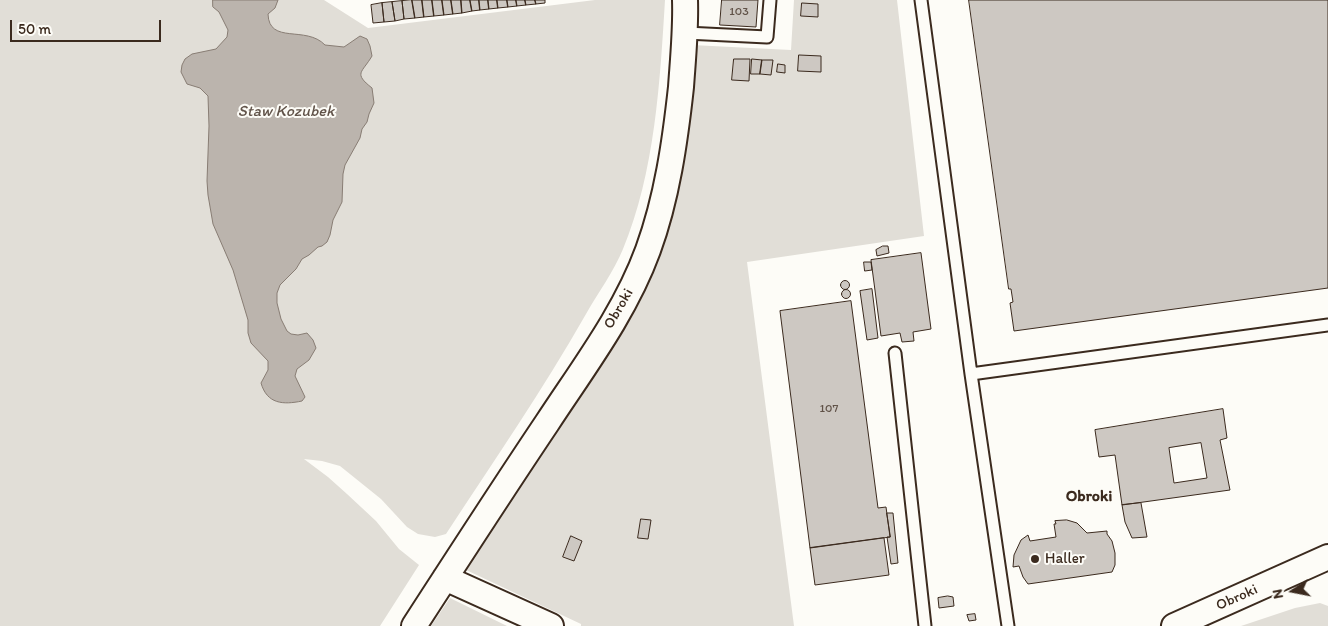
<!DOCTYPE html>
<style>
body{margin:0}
#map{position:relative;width:1328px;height:626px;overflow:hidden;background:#fdfcf7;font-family:Itim,sans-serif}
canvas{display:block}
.north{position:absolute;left:1268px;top:566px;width:50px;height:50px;-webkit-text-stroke:4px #fdfcf7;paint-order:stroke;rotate:259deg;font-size:14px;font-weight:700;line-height:20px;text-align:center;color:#3b2a1e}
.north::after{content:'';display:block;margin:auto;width:18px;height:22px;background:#3b2a1e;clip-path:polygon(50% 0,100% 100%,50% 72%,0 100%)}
.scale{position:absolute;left:10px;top:20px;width:151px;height:22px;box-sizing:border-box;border:2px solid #3b2a1e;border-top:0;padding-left:6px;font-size:15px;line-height:18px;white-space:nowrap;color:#3b2a1e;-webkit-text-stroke:4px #fdfcf7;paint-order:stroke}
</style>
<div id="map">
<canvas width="1328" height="626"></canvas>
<div class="north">N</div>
<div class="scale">50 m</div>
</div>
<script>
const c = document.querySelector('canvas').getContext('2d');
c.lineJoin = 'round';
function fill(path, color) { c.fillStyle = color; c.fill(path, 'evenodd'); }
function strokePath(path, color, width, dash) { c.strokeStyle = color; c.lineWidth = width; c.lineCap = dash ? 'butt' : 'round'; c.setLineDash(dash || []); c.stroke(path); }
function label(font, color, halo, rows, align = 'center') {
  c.font = font + ' Itim,sans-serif'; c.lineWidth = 4; c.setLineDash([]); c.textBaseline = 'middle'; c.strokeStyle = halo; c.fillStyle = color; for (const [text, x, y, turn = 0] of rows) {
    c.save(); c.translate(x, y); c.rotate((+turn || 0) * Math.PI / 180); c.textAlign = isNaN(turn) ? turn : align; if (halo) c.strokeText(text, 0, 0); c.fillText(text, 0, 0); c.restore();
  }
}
fill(new Path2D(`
 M0,0h324l44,28 227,-28h70c-5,82 -10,172 -42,249 -9,22 -25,44 -37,65 -43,76 -93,148 -140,220l-11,3 -17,-3 -11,-7 -26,-28 -41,-33 -18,-5 -18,-2 24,18 19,17 29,27 23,28 20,16 -39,61h-380z
 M794,0h103l27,236 -177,26 47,364h-213v-2l-117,-55 164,-256 64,-268 99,5z
 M450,598l57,28h-76z
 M1320,603l8,3v20h-87l54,-18z`), '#e1ded7');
const water = new Path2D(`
 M213,0h65l-3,8 -7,6c1,31 38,11 57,31l19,2 16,-11 7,3 3,7 2,10c-10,17 -19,17 0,32l2,15 -5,11 -2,8 -5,7 -2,9 -15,27 -2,9 -1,28 -9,18 -3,15 -3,7 -5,4 -4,1 -9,8 -7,4 -6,10 -16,16 -3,8v10l4,16 6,12 4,3 7,1 9,-2 6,7 3,8 -7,12 -12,9 -2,7 10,21 -3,4c-19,4 -35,3 -41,-18l7,-13v-9l-17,-18 -3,-10v-13l-15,-50 -20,-46 -5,-29 -1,-14 2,-55 -1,-30 -8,-8 -13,-4 -6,-12 1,-7 3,-6 7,-5 24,-5 11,-12 1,-7 -9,-18 -6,-5z`);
fill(water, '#bbb4ad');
strokePath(water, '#887d74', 1);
const building = new Path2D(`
 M412,0l3,18 -11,1 -2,-18z
 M412,0h10l2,17 -9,1z
 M422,0h10l2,16 -10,1z
 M432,0h10l2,15 -10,1z
 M442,0h9l2,14 -9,1z
 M451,0h10l1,13 -9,1z
 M461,0h9l2,11 -10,2z
 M470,0h9l1,10 -8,1z
 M479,0h9l1,9 -9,1z
 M488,0h9l1,8 -9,1z
 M497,0h10l1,7 -10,1z
 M507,0h9l1,6 -9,1z
 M516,0h9l1,5 -9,1z
 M525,0h10l1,4 -10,1z
 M535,0h10v3l-9,1z
 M722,0h36l-2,27 -36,-2z
 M969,0h359v288l-314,43 -4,-28 3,-1 -2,-13h-2z
 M402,1l2,18 -9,2 -3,-19z
 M392,2l3,19 -11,1 -2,-19z
 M382,3l2,19 -11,1 -2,-18z
 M802,3l16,1v13l-17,-1z
 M799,55l22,1v16l-23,-1z
 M734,59h16l-1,22 -17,-1z
 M752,59l10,1 -2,14h-9z
 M762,60h11l-2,15 -11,-1z
 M778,64l7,1v8l-8,-1z
 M883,246h5l1,7 -12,3 -1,-6z
 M921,253l10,76 -18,3 1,9 -12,1 -2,-9 -19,3 -10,-76z
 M864,262h7l1,8 -7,1z
 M840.5 285a4.5 4.5 0 1 1 9 0a4.5 4.5 0 1 1-9 0Z
 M872,289l6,49 -11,2 -7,-49z
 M841.5 294a4.5 4.5 0 1 1 9 0a4.5 4.5 0 1 1-9 0Z
 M851,301l27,207 8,-1 4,30 -80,11 -30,-237z
 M1223,409l4,29 -7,2 10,50 -108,15 -7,-50 -16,2 -4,-27zM1201,443l6,35 -33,5 -5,-35z
 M1141,503l6,34 -15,1 -7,-16 -3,-17z
 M887,513h6l5,50 -7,1 -4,-27h3z
 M641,519l10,1 -3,19 -10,-1z
 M1067,520l10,3 10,10 20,-2v3l5,7 3,12v12l-3,7 -84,12 -5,-7 -4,-11 -6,1 1,-12 7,-15 7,-5 2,6 26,-4 -2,-13h2l-1,-3z
 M571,536l11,5 -8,20 -11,-4z
 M884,538l5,37 -74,10 -5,-37z
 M948,596l5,1 1,9 -15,2 -1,-10z
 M975,614l1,6 -7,1 -2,-6z`);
fill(building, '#cdc8c2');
strokePath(building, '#3b2a1e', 1);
const service = new Path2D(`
 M921,0l50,374 37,252
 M686,33l81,4 3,-37
 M895,353l30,273
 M971,374l357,-49`);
const minor = new Path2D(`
 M445,578l106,48
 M414,626c44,-68 88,-136 133,-203 36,-55 78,-110 101,-173 19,-52 27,-108 33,-163 2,-29 5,-58 4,-87
 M1174,626l154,-69`);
strokePath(service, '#3b2a1e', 15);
strokePath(minor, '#3b2a1e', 28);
strokePath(service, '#fdfcf7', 11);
strokePath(minor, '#fdfcf7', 24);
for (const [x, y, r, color] of [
 [1035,559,5,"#3b2a1e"]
]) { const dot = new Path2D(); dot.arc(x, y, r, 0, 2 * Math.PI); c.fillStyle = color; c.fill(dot); strokePath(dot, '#fdfcf7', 2); }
label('12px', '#605247', null, [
 ["103",739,12],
 ["107",829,409]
]);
label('15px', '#3b2a1e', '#fdfcf7', [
 ["Obroki",619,309,-60],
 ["Obroki",1237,598,-24]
]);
label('15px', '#3b2a1e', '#fdfcf7', [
 ["Haller",1045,559]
], 'left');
label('italic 16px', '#615349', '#fdfcf7', [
 ["Staw Kozubek",286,112]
]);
label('bold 16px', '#3b2a1e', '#fdfcf7', [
 ["Obroki",1089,497]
]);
</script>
